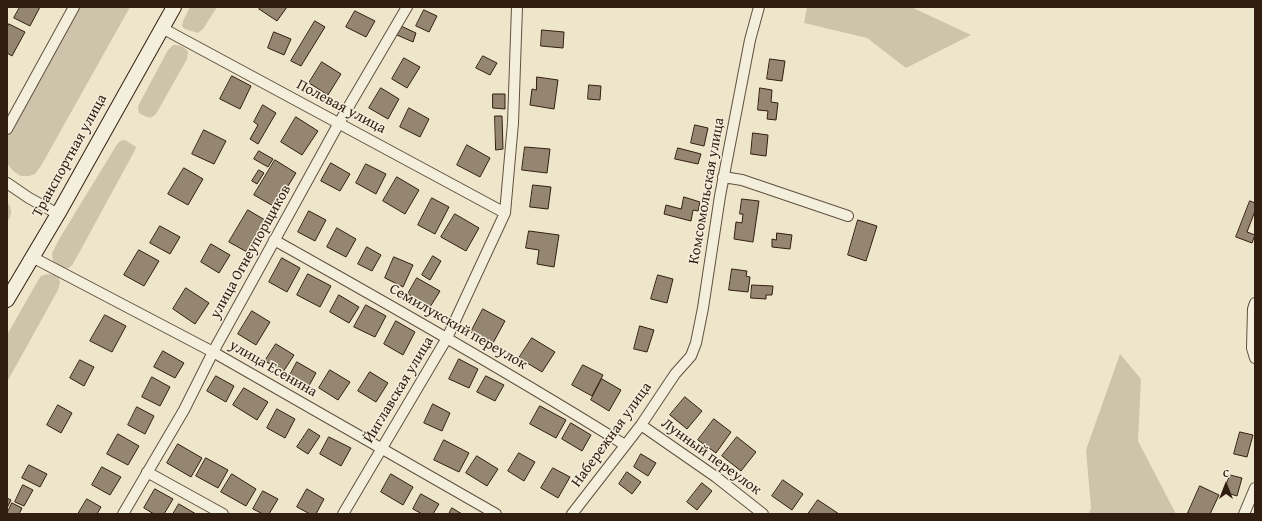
<!DOCTYPE html>
<meta charset="utf-8">
<style>
body{margin:0}
#map{position:relative;width:1262px;height:521px;overflow:hidden;background:#eee6ca;font-family:"Gentium Book Plus",serif}
canvas{display:block}
.frame{position:absolute;inset:0;border:8px solid #321e11;pointer-events:none}
.north{position:absolute;left:1206px;top:465px;width:40px;height:40px;-webkit-text-stroke:3px #f4efdd;paint-order:stroke;rotate:0deg;font-size:11px;font-weight:700;line-height:16px;text-align:center;color:#321e11}
.north::after{content:'';display:block;margin:auto;width:14px;height:18px;background:#321e11;clip-path:polygon(50% 0,100% 100%,50% 72%,0 100%)}
</style>
<div id="map">
<canvas width="1262" height="521"></canvas>
<div class="frame"></div>
<div class="north">С</div>
</div>
<script>
const c = document.querySelector('canvas').getContext('2d');
c.lineJoin = 'round';
function fill(path, color) { c.fillStyle = color; c.fill(path, 'evenodd'); }
function strokePath(path, color, width, dash) { c.strokeStyle = color; c.lineWidth = width; c.lineCap = dash ? 'butt' : 'round'; c.setLineDash(dash || []); c.stroke(path); }
function label(font, color, halo, rows, align = 'center') {
  c.font = font + ' "Gentium Book Plus",serif'; c.lineWidth = 3; c.setLineDash([]); c.textBaseline = 'middle'; c.strokeStyle = halo; c.fillStyle = color; for (const [text, x, y, turn = 0] of rows) {
    c.save(); c.translate(x, y); c.rotate((+turn || 0) * Math.PI / 180); c.textAlign = isNaN(turn) ? turn : align; if (halo) c.strokeText(text, 0, 0); c.fillText(text, 0, 0); c.restore();
  }
}
fill(new Path2D(`
 M80,7h50l-89,159 -6,8 -6,2h-8l-8,-5 -6,-8v-25z
 M190,7h27l-14,22 -5,4 -13,-4 -3,-3 1,-5z
 M807,7h104l60,28 -65,33 -39,-30 -63,-15z
 M173,45c7,0 11,1 15,7l-1,7 -31,55c-6,6 -10,3 -17,-1l-1,-7 30,-56z
 M125,140l11,7 -2,5 -61,112 -4,4h-4l-12,-6 -1,-9 9,-17 55,-90 4,-5z
 M7,201c6,10 5,12 0,22z
 M48,274l6,1 5,3 1,5 -2,7 -51,92v-47l30,-53 4,-6z
 M1120,354l21,25 -3,62 38,73h-87l2,-6 -5,-58z`), '#cec4ab');
const building = new Path2D(`
 M20,7h20l-10,19 -16,-8z
 M261,7h26l-10,14 -18,-12z
 M424,10l13,6 -8,16 -13,-6z
 M355,11l20,10 -9,16 -20,-10z
 M315,21l10,6 -24,39 -10,-5z
 M9,24l16,8 -13,24 -5,-3v-25z
 M401,26l15,7 -3,9 -16,-7z
 M542,30l22,2 -1,16 -22,-2z
 M274,32l17,7 -7,16 -16,-7z
 M483,56l14,7 -7,12 -14,-7z
 M404,58l16,9 -13,21 -15,-9z
 M770,59l15,2 -3,20 -15,-2z
 M322,62l19,12 -13,21 -19,-12z
 M232,76l19,10 -11,23 -20,-10z
 M537,77l21,3 -4,29 -24,-4 2,-16 4,1z
 M589,85l12,1 -1,14 -12,-1z
 M381,88l18,11 -11,20 -19,-11z
 M760,88l12,2 -1,12 7,1 -2,17 -9,-1 1,-8 -10,-1z
 M493,94h12v15l-12,-1z
 M263,105l13,8 -18,31 -8,-5 8,-14 -4,-3z
 M409,108l20,11 -9,18 -20,-10z
 M495,116h7l1,33 -7,1z
 M296,117l22,14 -16,24 -21,-13z
 M695,125l13,3 -4,18 -13,-3z
 M204,130l22,11 -12,23 -22,-10z
 M753,133l15,2 -2,21 -15,-2z
 M467,145l23,13 -10,19 -23,-12z
 M525,147l25,2 -3,24 -25,-3z
 M678,148l23,6 -3,10 -23,-5z
 M259,151l14,8 -5,8 -14,-8z
 M275,160l21,13 -21,34 -21,-12z
 M331,163l19,11 -10,17 -19,-10z
 M366,164l20,10 -10,20 -20,-11z
 M184,168l19,11 -15,26 -20,-11z
 M259,170l5,3 -7,11 -5,-3z
 M397,177l22,13 -14,24 -22,-13z
 M533,185l18,2 -3,22 -18,-2z
 M684,197l16,5 -2,9 -5,-1 -2,11 -27,-7 2,-9 15,4z
 M432,198l17,9 -14,27 -17,-9z
 M742,199l17,2 -6,41 -19,-3 2,-17 6,1 1,-9h-3z
 M1250,201l5,2v8l-8,21 8,3 -3,8 -16,-6z
 M248,210l17,10 -18,32 -18,-10z
 M309,211l17,9 -11,21 -17,-9z
 M455,214l24,14 -13,23 -25,-14z
 M858,220l19,6 -11,35 -18,-6z
 M160,226l20,11 -10,17 -20,-11z
 M337,228l19,11 -10,18 -19,-10z
 M529,231l30,4 -5,32 -17,-3 2,-14 -13,-2z
 M777,233l15,2 -2,14 -18,-2v-8l4,1z
 M211,244l19,11 -11,18 -18,-11z
 M367,247l14,8 -9,16 -14,-7z
 M139,250l20,11 -15,25 -20,-11z
 M433,256l8,5 -11,19 -8,-5z
 M394,257l19,8 -10,22 -18,-9z
 M282,258l18,10 -13,24 -18,-10z
 M732,269l15,2 -1,5 4,1 -2,15 -19,-2z
 M308,274l23,12 -11,21 -23,-12z
 M658,275l15,4 -6,24 -16,-4z
 M417,278l23,13 -10,16 -22,-13z
 M752,285l21,1 -1,9h-6v4l-15,-1z
 M186,288l23,15 -14,21 -22,-15z
 M339,295l20,12 -10,16 -19,-11z
 M366,305l20,11 -11,21 -21,-10z
 M483,309l22,12 -12,22 -22,-11z
 M252,311l18,11 -14,23 -18,-11z
 M105,315l21,11 -14,26 -22,-11z
 M396,321l19,11 -12,23 -19,-11z
 M640,326l14,4 -7,22 -13,-3z
 M532,338l23,14 -13,20 -23,-14z
 M276,344l18,11 -11,17 -18,-11z
 M163,351l21,12 -9,15 -21,-11z
 M459,359l19,10 -9,19 -20,-9z
 M80,360l14,7 -10,19 -14,-8z
 M297,362l19,11 -10,18 -19,-10z
 M583,365l20,10 -11,21 -20,-11z
 M330,370l20,12 -12,18 -19,-12z
 M370,372l18,11 -12,19 -18,-11z
 M216,376l18,10 -8,16 -19,-11z
 M486,376l18,9 -9,16 -18,-9z
 M152,377l18,10 -10,19 -18,-9z
 M602,379l19,11 -12,21 -18,-11z
 M244,388l24,14 -11,18 -24,-15z
 M685,397l17,14 -15,18 -17,-14z
 M433,404l17,9 -8,18 -18,-8z
 M58,405l14,8 -11,20 -14,-8z
 M540,406l26,14 -10,18 -26,-14z
 M137,407l17,9 -9,18 -17,-9z
 M277,409l18,10 -10,19 -18,-10z
 M714,419l17,13 -15,21 -18,-13z
 M571,423l20,12 -9,16 -20,-12z
 M309,429l11,7 -12,18 -11,-7z
 M1240,432l13,3 -6,22 -13,-3z
 M118,434l21,12 -11,19 -21,-11z
 M329,437l22,11 -10,18 -21,-12z
 M737,437l19,15 -15,19 -19,-15z
 M444,440l25,13 -10,19 -25,-12z
 M178,444l24,14 -11,19 -24,-14z
 M519,453l16,9 -11,19 -16,-10z
 M641,454l15,9 -8,13 -14,-9z
 M477,456l21,13 -11,17 -21,-13z
 M206,458l22,12 -10,18 -22,-12z
 M29,465l18,9 -7,13 -18,-9z
 M102,467l19,10 -11,18 -18,-10z
 M553,468l17,9 -12,21 -17,-10z
 M627,472l14,10 -9,12 -13,-10z
 M232,474l24,15 -10,17 -25,-14z
 M391,474l22,13 -10,18 -22,-13z
 M1230,475l12,3 -5,18 -13,-4z
 M783,480l20,14 -11,16 -20,-14z
 M702,483l10,8 -15,19 -10,-8z
 M23,485l10,5 -9,16 -9,-4z
 M1200,486l19,9 -9,19h-19l-3,-1z
 M155,489l18,10 -9,15h-10l-10,-6z
 M307,489l17,10 -8,15h-6l-13,-7z
 M263,491l15,8 -9,15h-6l-10,-5z
 M421,494l18,10 -6,10h-11l-9,-5z
 M7,498l4,2 -4,8z
 M87,499l14,8 -4,7h-19z
 M818,500l21,14h-31z
 M12,503l10,5 -3,6h-12z
 M179,504l17,10h-23z
 M452,508l10,6h-13z`);
fill(building, '#948671');
strokePath(building, '#321e11', 1);
const minor = new Path2D(`
 M162,28l343,185
 M7,129l67,-122
 M723,177l19,3 106,36
 M7,183l22,15 29,16
 M274,240c118,66 236,133 351,205
 M32,257l181,95 283,162
 M1255,303l-2,6 -1,39 3,10
 M641,425l75,52 47,37
 M147,472l76,42
 M123,514l61,-104 29,-58 126,-229 68,-116
 M343,514l104,-176 58,-125 8,-90 4,-116
 M572,514l69,-89 34,-51 16,-18 5,-13 7,-35 17,-112 30,-156 9,-33
 M1244,514l11,-26`);
const secondary = new Path2D(`
 M7,300l51,-86 116,-207`);
strokePath(minor, '#61503f', 12);
strokePath(secondary, '#321e11', 16);
strokePath(minor, '#f4efdd', 10);
strokePath(secondary, '#f4efdd', 14);
label('15px', '#321e11', '#f4efdd', [
 ["Полевая улица",341,107,28],
 ["Транспортная улица",70,156,-61],
 ["Комсомольская улица",707,191,-80],
 ["улица Огнеупорщиков",251,252,-61],
 ["Семилукский переулок",458,327,30],
 ["улица Есенина",273,369,30],
 ["Йиглавская улица",399,390,-59],
 ["Набережная улица",612,435,-54],
 ["Лунный переулок",711,457,36]
]);
</script>
